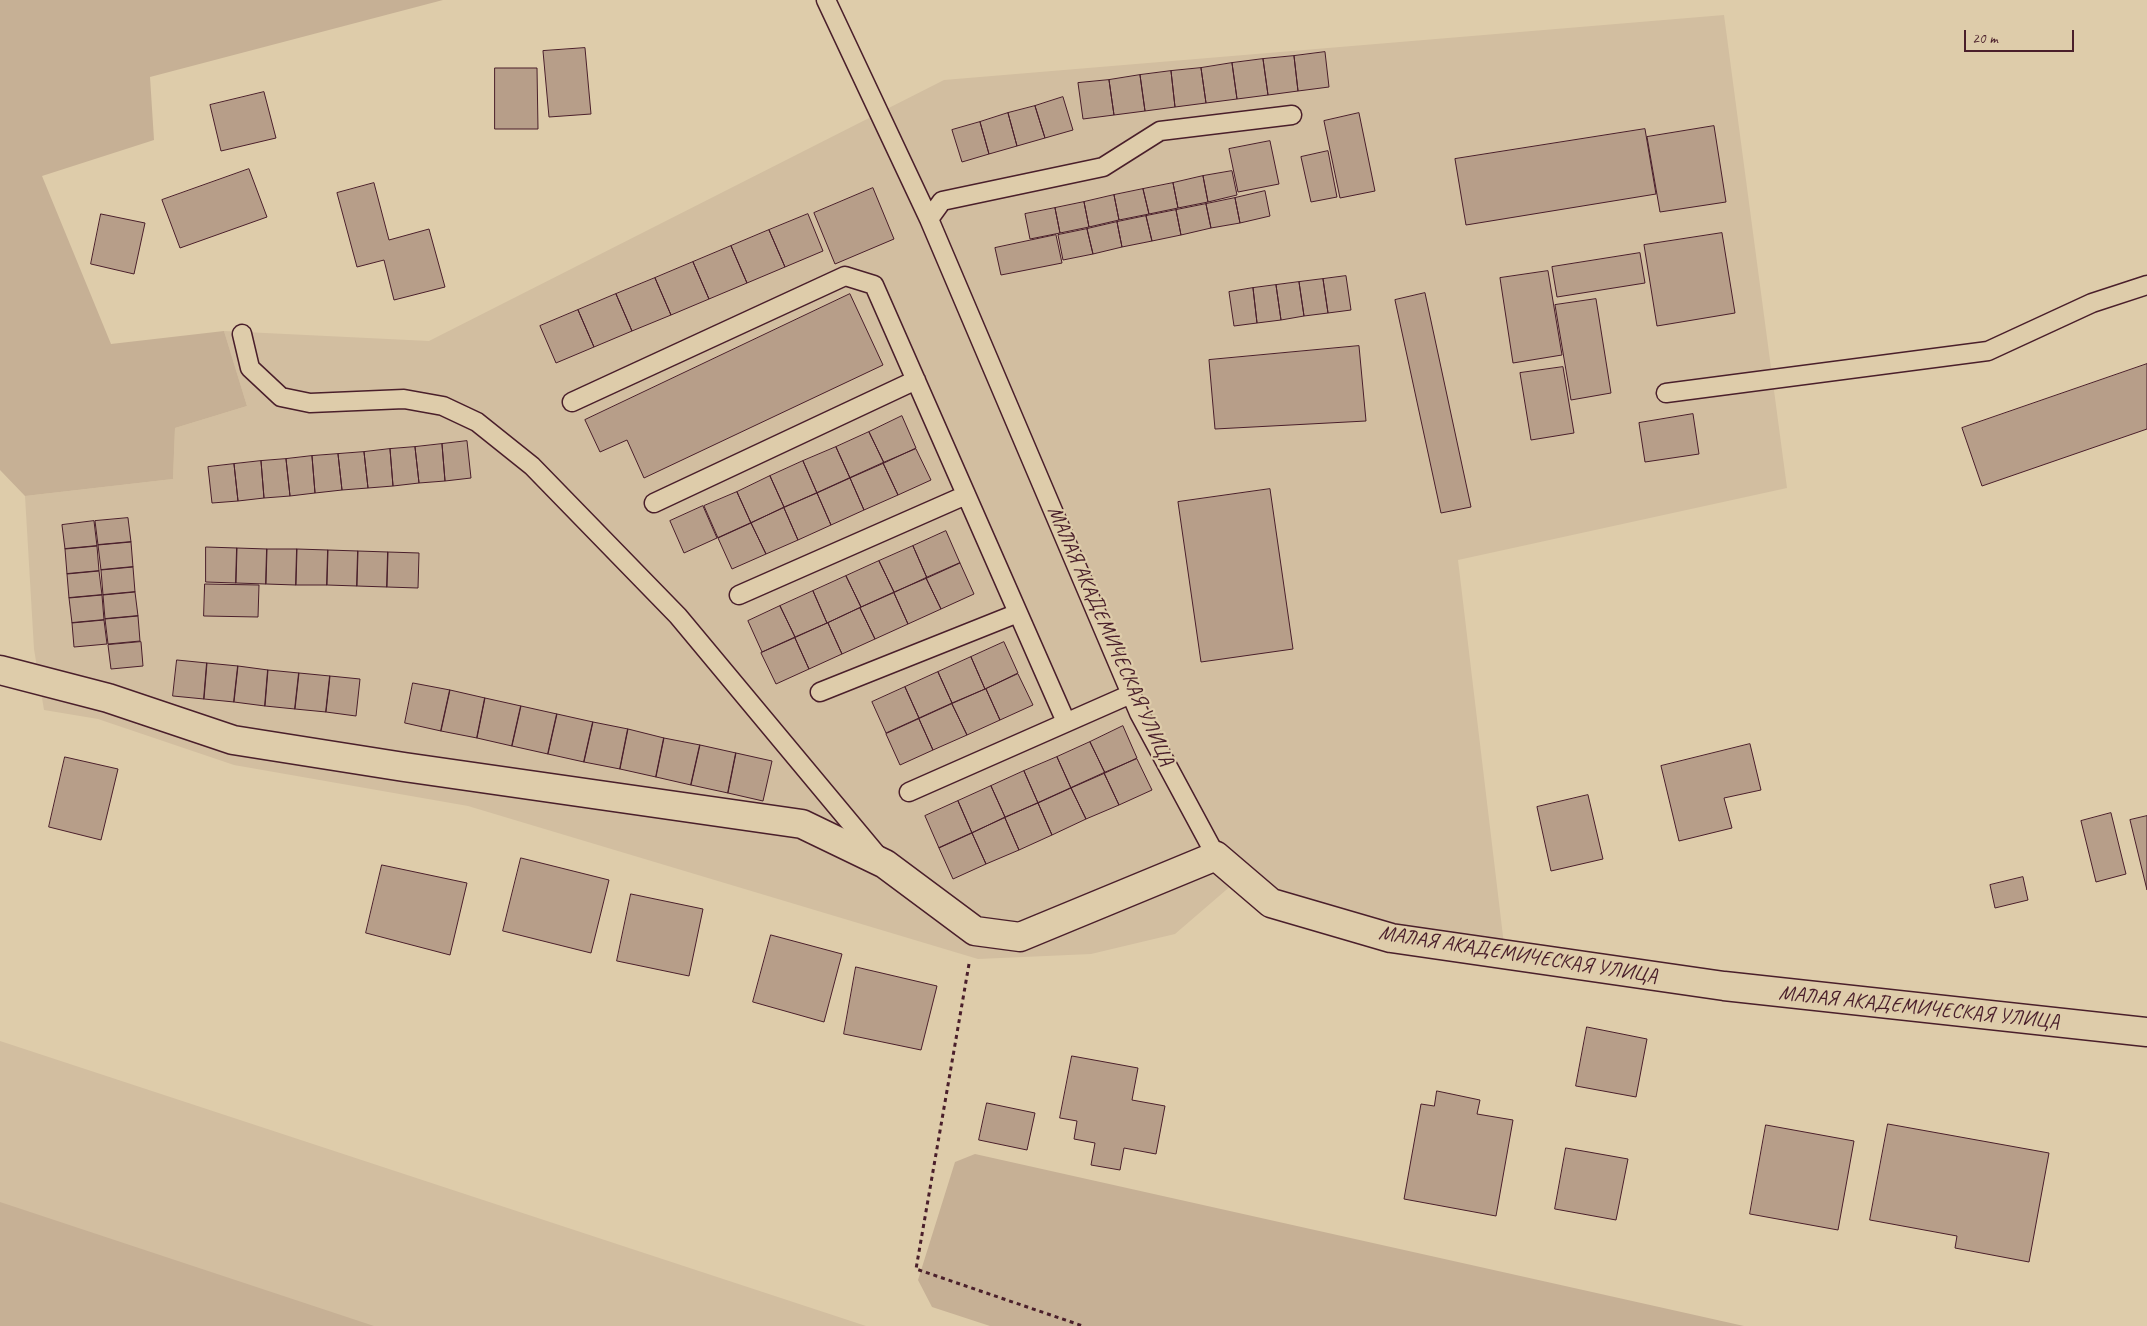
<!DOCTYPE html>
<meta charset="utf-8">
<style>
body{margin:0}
#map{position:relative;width:2147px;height:1326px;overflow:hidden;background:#deccaa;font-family:Caveat,sans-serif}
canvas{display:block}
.scale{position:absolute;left:1964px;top:30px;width:110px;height:22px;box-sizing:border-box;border:2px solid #4a1f2b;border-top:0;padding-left:6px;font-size:15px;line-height:18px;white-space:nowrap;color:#4a1f2b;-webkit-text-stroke:4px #deccaa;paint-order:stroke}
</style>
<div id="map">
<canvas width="2147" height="1326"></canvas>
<div class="scale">20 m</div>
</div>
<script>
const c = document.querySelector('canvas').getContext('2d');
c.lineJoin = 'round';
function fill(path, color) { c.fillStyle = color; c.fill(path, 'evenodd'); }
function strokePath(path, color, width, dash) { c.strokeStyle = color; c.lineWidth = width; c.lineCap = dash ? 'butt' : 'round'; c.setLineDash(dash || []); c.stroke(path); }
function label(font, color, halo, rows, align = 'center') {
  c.font = font + ' Caveat,sans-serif'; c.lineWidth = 4.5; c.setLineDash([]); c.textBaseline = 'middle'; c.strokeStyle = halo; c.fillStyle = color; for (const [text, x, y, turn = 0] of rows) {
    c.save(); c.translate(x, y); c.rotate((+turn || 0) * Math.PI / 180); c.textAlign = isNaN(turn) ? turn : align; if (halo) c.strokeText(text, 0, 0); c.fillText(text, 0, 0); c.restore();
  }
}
fill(new Path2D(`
 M1724,15l63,473 -329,72 47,393 -145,-35 -120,-40 -65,56 -84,20 -113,5 -510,-153 -234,-41 -136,-46 -54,-9 -10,-61 -9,-153 148,-17 2,-51 72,-22 -23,-75 205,10 515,-261z
 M0,1041l866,285h-866z`), '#d2bea0');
fill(new Path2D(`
 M0,0h443l-293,77 4,63 -112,36 69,168 113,-13 23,75 -72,22 -2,51 -148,17 -25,-26z
 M975,1154l769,172h-754l-58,-19 -14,-27 37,-118z
 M0,1202l374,124h-374z`), '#c6b095');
const building = new Path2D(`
 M585,48l6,66 -42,3 -6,-66z
 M1325,52l4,35 -31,4 -4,-35z
 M1294,56l4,35 -30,4 -5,-36z
 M1263,59l5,36 -31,4 -5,-36z
 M1232,63l5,36 -31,4 -5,-35z
 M495,68h42l1,61h-43z
 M1201,68l5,35 -31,4 -4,-36z
 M1171,71l4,36 -30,4 -5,-36z
 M1140,75l5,36 -31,4 -5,-35z
 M1109,80l5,35 -31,4 -5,-36z
 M264,92l12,46 -55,13 -11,-46z
 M1063,97l10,33 -28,8 -10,-32z
 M1035,106l10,32 -28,8 -9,-33z
 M1008,113l9,33 -28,8 -9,-32z
 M1359,113l16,78 -35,7 -16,-77z
 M980,122l9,32 -27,8 -10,-32z
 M1714,126l12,76 -66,10 -13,-75z
 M1645,129l11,65 -190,31 -11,-66z
 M1270,141l9,43 -41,8 -9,-43z
 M1328,151l9,46 -26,5 -10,-45z
 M249,169l18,48 -87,31 -18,-48z
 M1232,171l5,24 -29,7 -5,-26z
 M1203,176l5,26 -30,6 -5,-25z
 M374,183l15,57 40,-11 16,58 -51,13 -10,-40 -27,7 -20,-74z
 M1173,183l5,25 -29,6 -6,-25z
 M873,188l21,51 -59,25 -21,-51z
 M1143,189l6,25 -30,6 -5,-25z
 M1265,191l5,25 -30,7 -5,-25z
 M1114,195l5,25 -30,7 -5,-25z
 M1235,198l5,25 -29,5 -5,-24z
 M1084,202l5,25 -29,6 -5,-25z
 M1206,204l5,24 -30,7 -5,-25z
 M1055,208l5,25 -30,6 -5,-25z
 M1176,210l5,25 -29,6 -6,-25z
 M101,214l44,9 -11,51 -43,-10z
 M808,214l15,37 -38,16 -16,-37z
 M1146,216l6,25 -30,6 -5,-25z
 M1117,222l5,25 -29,7 -6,-25z
 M1087,229l6,25 -30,6 -5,-25z
 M769,230l16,37 -38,16 -16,-37z
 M1722,233l13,80 -78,13 -13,-81z
 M1056,235l6,28 -61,12 -6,-27z
 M731,246l16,37 -38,16 -16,-37z
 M1640,253l5,30 -88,14 -5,-30z
 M693,262l16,37 -38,16 -16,-37z
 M1548,271l14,84 -49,8 -13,-85z
 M1346,276l5,34 -23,3 -5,-34z
 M655,278l16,37 -39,16 -16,-37z
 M1323,279l5,34 -24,3 -5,-34z
 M1299,282l5,34 -23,4 -5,-35z
 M1276,285l5,35 -24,3 -4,-35z
 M1253,288l4,35 -23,3 -5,-34z
 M1425,293l46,214 -30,6 -46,-213z
 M616,294l16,37 -38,16 -16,-37z
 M850,294l33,71 -239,113 -17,-38 -27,12 -15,-32z
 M1596,299l15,94 -40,7 -16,-95z
 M578,310l16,37 -38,16 -16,-37z
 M1359,346l7,75 -151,8 -6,-69z
 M2147,364v65l-165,57 -20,-58z
 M1563,367l11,66 -43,7 -11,-67z
 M1693,414l6,40 -54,8 -6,-39z
 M902,416l14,32 -32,15 -15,-31z
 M869,432l15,31 -34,15 -14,-31z
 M467,441l4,37 -26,3 -3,-37z
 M442,444l3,37 -26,2 -4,-36z
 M415,447l4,36 -26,3 -3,-37z
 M836,447l14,31 -33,15 -14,-32z
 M390,449l3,37 -25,2 -4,-36z
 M916,449l15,31 -33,15 -15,-32z
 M364,452l4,36 -26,2 -4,-36z
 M338,454l4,36 -27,3 -3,-37z
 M312,456l3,37 -25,3 -4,-37z
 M286,459l4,37 -26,2 -3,-37z
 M261,461l3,37 -26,3 -4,-37z
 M803,461l14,32 -33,14 -14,-31z
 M883,463l15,32 -34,15 -14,-32z
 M234,464l4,37 -26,2 -4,-36z
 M770,476l14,31 -33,16 -14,-31z
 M850,478l14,32 -33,15 -14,-32z
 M1270,489l23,160 -92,13 -23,-160z
 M737,492l14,31 -33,15 -14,-32z
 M817,493l14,32 -33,15 -14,-32z
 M703,506l14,32 -33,15 -14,-32z
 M784,508l14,32 -32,14 -15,-31z
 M128,518l3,24 -33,3 -3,-24z
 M94,521l3,25 -32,3 -3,-24z
 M751,523l15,31 -34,15 -14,-31z
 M946,531l14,32 -33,15 -14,-32z
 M131,542l2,25 -32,3 -3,-25z
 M97,546l2,25 -32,3 -2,-25z
 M913,546l14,32 -33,14 -15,-31z
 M206,547l31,1 -1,35 -30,-1z
 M237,548l30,1 -1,35 -30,-1z
 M267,549h30l-1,36 -30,-1z
 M297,549l31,1 -1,35h-31z
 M328,550l30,1 -1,35 -30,-1z
 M358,551l30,1 -1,35 -30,-1z
 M388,552l31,1 -1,35 -31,-1z
 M879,561l15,31 -33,15 -15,-31z
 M960,563l14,31 -33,15 -15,-31z
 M133,567l2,25 -32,3 -2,-25z
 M99,571l3,24 -33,3 -2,-24z
 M846,576l15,31 -34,16 -14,-32z
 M926,578l15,31 -33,15 -14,-31z
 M205,584l54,1 -1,32 -54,-1z
 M813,591l14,32 -32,14 -15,-31z
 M135,592l3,24 -33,3 -2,-24z
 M894,593l14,31 -33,15 -15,-31z
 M102,595l2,25 -32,3 -3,-25z
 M780,606l15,31 -33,15 -14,-31z
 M860,608l15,31 -33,15 -14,-31z
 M138,616l2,25 -32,3 -3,-25z
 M104,620l3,24 -33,3 -2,-24z
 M828,623l14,31 -33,15 -14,-31z
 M795,638l14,31 -33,15 -15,-31z
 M141,642l2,24 -32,3 -3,-24z
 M1004,642l14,31 -33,16 -14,-32z
 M971,657l14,32 -33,14 -14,-31z
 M177,660l30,3 -3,36 -31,-3z
 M207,663l31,3 -4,36 -30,-3z
 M238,666l30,4 -3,36 -31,-4z
 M268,670l31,3 -4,36 -30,-3z
 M938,672l14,31 -33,15 -14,-31z
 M299,673l31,3 -4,36 -31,-3z
 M1018,674l15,31 -33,15 -14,-31z
 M330,676l30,3 -4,37 -30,-4z
 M413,683l37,7 -9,41 -36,-8z
 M905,687l14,31 -33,15 -14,-31z
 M986,689l14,31 -33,15 -15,-31z
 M450,690l35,8 -8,40 -36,-7z
 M485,698l36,8 -9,40 -35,-8z
 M952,704l15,31 -34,15 -14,-31z
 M521,706l36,8 -9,40 -36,-8z
 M557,714l36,8 -9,40 -36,-8z
 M919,719l14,31 -33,15 -14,-31z
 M593,722l35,7 -8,40 -36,-7z
 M1123,726l14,32 -32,15 -15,-31z
 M628,729l36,9 -8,39 -36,-8z
 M664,738l36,7 -9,40 -35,-8z
 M1090,742l15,31 -34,15 -14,-31z
 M1750,744l11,46 -37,8 8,30 -53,13 -18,-75z
 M700,745l36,8 -8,40 -37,-8z
 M736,753l36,8 -9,40 -35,-8z
 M65,757l53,12 -17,71 -52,-13z
 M1057,757l14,31 -33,15 -14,-32z
 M1137,759l15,31 -33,15 -15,-32z
 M1024,771l14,32 -33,14 -14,-31z
 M1104,773l15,32 -33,14 -15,-31z
 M991,786l14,31 -33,16 -14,-32z
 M1071,788l15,31 -34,16 -14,-32z
 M1588,795l15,64 -52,12 -14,-64z
 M958,801l14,32 -33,15 -14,-32z
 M1038,803l14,32 -33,15 -14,-32z
 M2111,813l15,61 -30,8 -15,-61z
 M2147,816v74l-17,-70z
 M1005,818l14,32 -33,14 -14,-31z
 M972,833l14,31 -33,15 -14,-31z
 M521,858l88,22 -18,73 -88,-22z
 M382,865l85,18 -17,72 -84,-22z
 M2023,877l5,23 -33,8 -5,-23z
 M631,894l72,15 -14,67 -72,-15z
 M771,935l71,19 -18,68 -71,-20z
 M856,967l81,19 -16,64 -77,-16z
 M1587,1027l60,12 -11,58 -60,-11z
 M1072,1056l66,12 -6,32 33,6 -9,48 -32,-6 -4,22 -29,-5 4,-22 -21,-4 3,-18 -17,-3z
 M1437,1091l43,9 -3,14 36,6 -17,96 -92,-17 17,-95 13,2z
 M987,1103l48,10 -8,37 -48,-10z
 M1888,1124l161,29 -20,109 -74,-14 2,-12 -87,-16z
 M1766,1125l88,16 -16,89 -88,-16z
 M1566,1148l62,11 -12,61 -61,-11z`);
fill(building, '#b79e89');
strokePath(building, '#4a1f2b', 1);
const service = new Path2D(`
 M826,0l103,219 210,494 77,143
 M929,219l13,-18 161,-34 57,-36 132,-16
 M242,334l8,34 31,29 29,6 94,-4 39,7 34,16 55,44 146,150 200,240
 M1666,393l322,-42 104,-48 55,-18
 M572,402l273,-126 29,9 192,437
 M654,503l262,-123
 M739,595l227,-100
 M820,692l198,-79
 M909,792l222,-98`);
const minor = new Path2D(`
 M0,670l108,28 125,42 171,27 398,57 83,40 90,67 45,6 196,-81 55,47 120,35 333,48 423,46`);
strokePath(service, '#4a1f2b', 21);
strokePath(minor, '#4a1f2b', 31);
strokePath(new Path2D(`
 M969,964l-53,305 167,57`), '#4a1f2b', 3, [4, 4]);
strokePath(service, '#deccaa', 18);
strokePath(minor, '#deccaa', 28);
label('21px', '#4a1f2b', '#deccaa', [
 ["МАЛАЯ АКАДЕМИЧЕСКАЯ УЛИЦА",1110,636,66],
 ["МАЛАЯ АКАДЕМИЧЕСКАЯ УЛИЦА",1518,955,9],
 ["МАЛАЯ АКАДЕМИЧЕСКАЯ УЛИЦА",1919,1008,6]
]);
</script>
